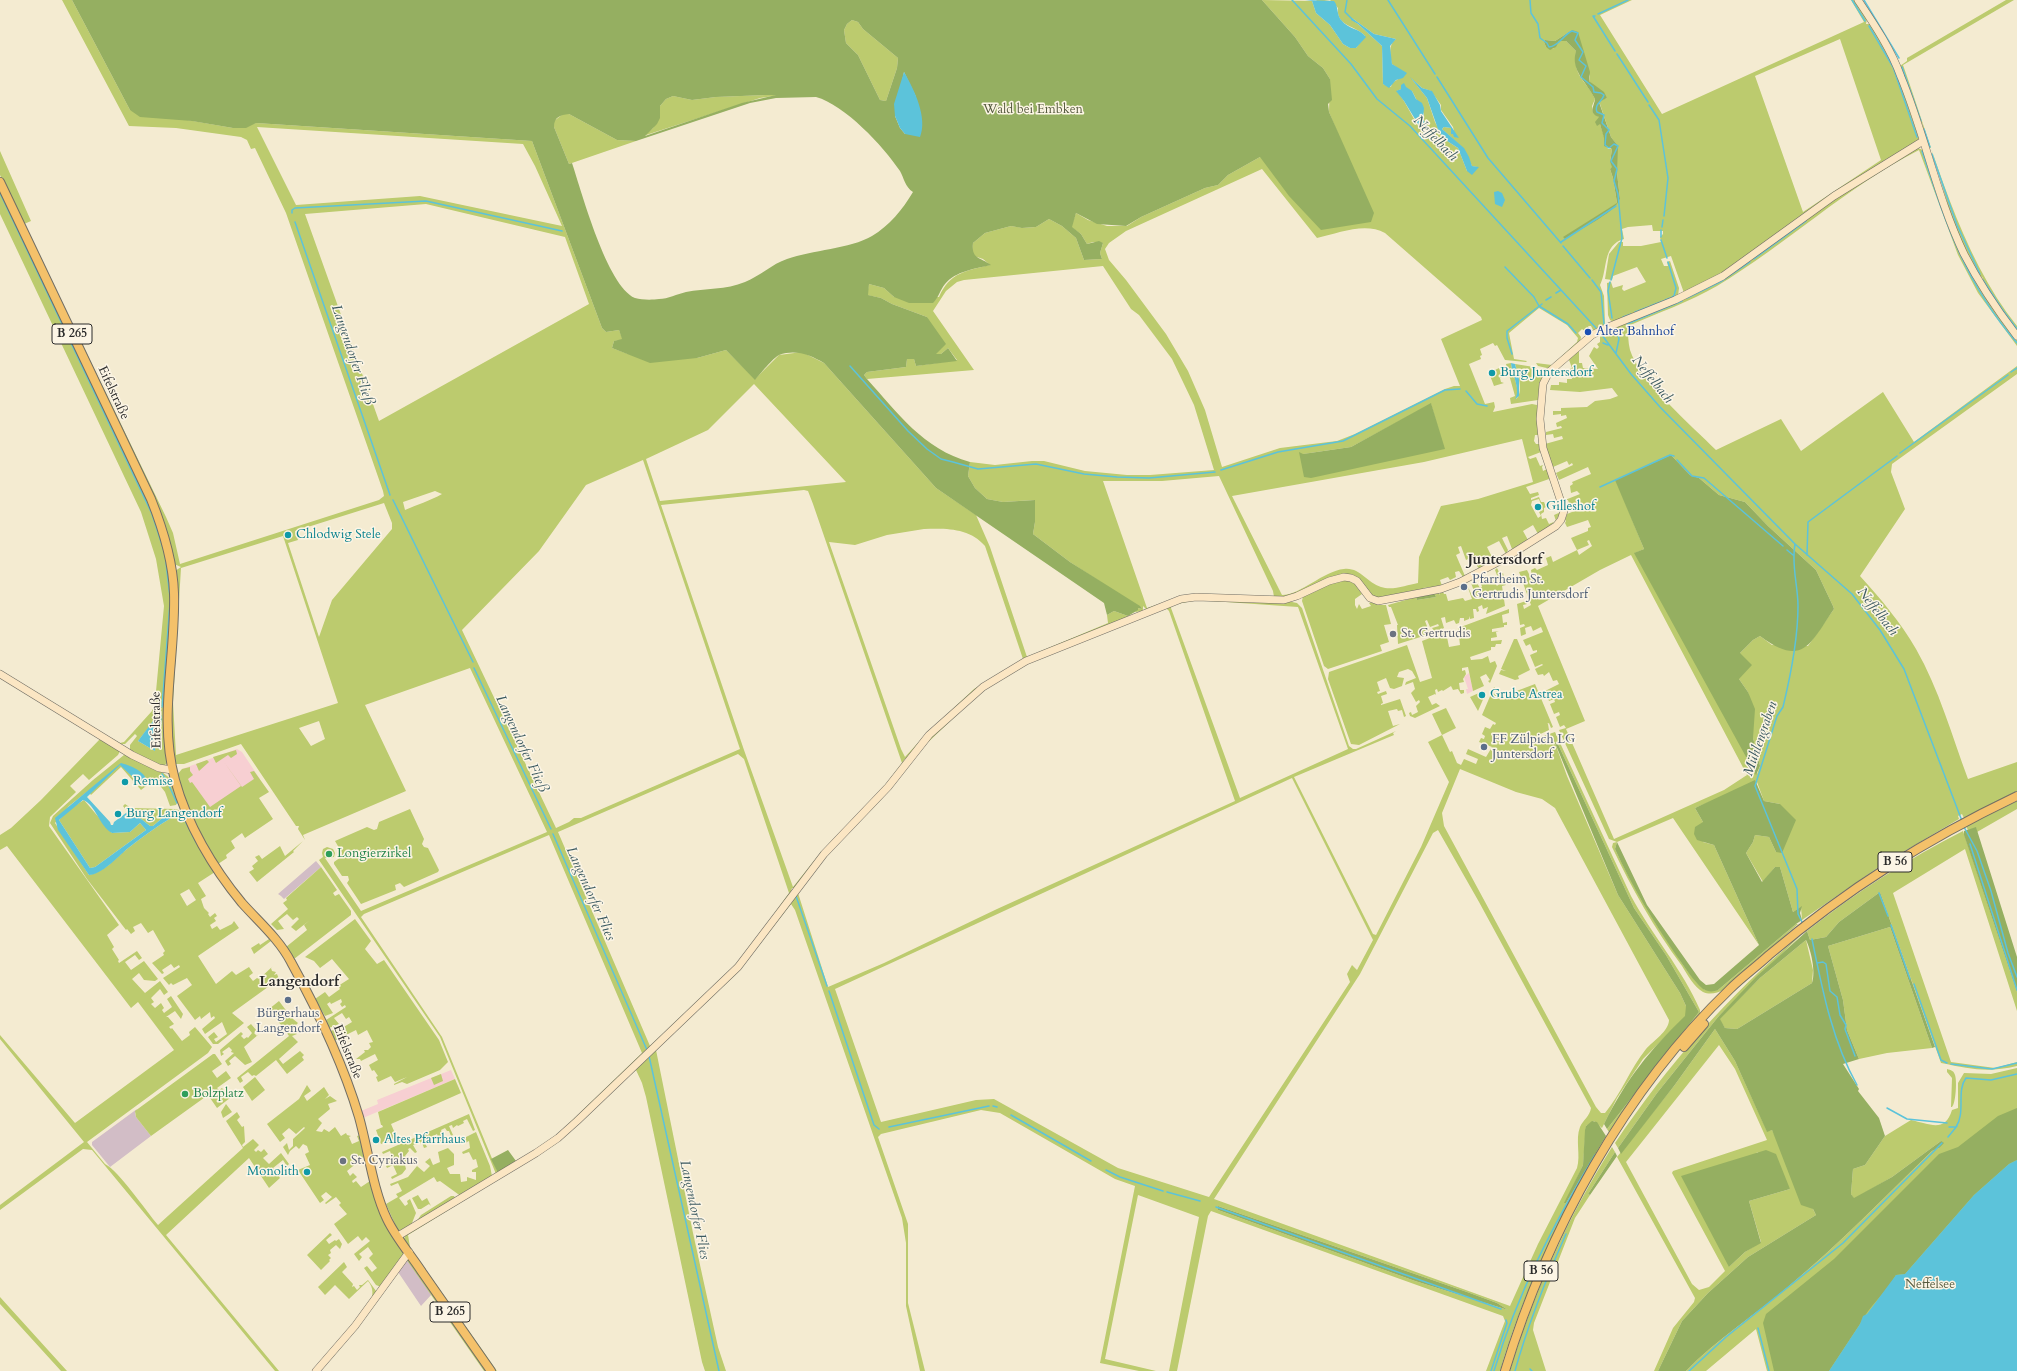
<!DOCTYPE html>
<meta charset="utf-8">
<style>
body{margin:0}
canvas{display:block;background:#f4ebd1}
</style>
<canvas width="2017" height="1371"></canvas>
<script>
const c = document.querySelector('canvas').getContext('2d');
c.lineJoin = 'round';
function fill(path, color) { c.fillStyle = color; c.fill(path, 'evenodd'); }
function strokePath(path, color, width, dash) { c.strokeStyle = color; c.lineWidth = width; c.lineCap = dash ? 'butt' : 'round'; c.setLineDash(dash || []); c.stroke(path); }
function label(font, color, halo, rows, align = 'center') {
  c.font = font + ' Cardo,serif'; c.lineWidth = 3; c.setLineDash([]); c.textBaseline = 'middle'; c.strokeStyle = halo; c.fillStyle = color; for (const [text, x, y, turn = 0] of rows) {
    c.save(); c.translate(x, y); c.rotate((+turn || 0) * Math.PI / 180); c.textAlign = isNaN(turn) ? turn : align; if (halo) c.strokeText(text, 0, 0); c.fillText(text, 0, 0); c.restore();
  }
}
fill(new Path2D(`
 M1469,673l4,18 -6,3 -1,-5h2l-4,-12z
 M237,749l5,3 18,27 -63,43 -15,-53z
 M451,1070l4,9 -92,39 -2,-7 17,-7 -1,-4z`), '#f7cfd2');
fill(new Path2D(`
 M316,861l5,6 -37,32 -3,-3 -3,-2z
 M137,1109l-2,4 1,4 15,19 -41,31 -18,-22v-3z
 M407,1259l25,35 -11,12 -23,-34z`), '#d2bdc6');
fill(new Path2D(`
 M62,0h10l58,110 103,18 23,-5 276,18 70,187 4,4 13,-2 4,10 -9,1 -2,7 16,6 69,4 29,-8 29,29 24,-24 23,-3 22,11 112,125 40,27 14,32 37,110 81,-34 -1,-8 7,-4 14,5 3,-3 -5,5 -120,52 -102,90 -2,7 -107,121h-3l-2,6 -45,63 -192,183 -57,34 -56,-137 -121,-177 4,-3 -1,-4 1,-4 4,-2 6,2 2,4 -1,4 -9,1 36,53 186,-79 -77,-164 -105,37 41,86 -103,44 2,5 -7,-11 1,-3h-3l-55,-82 -57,20h-9l-6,-33 6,-160 6,-4 -7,-3 -4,-17 -170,-372v-24l31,70 -7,3 142,293 7,16 7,31 199,-64 5,-4 -1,-5 -97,-278 -31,-65 -4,1 -4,-9 -6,-3 -65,-9 -47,-2zM257,127l266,17 12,22 27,60 -142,-30 -124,9zM426,204l139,33 24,67 -210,117 -74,-207zM754,384l92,98 -186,19 -14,-42 62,-29zM643,460l97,289 -159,69h-7l-5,4 -13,6 -94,-198 77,-79 47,-66zM804,490l4,1 5,13 89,259 -19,25 -61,63 -29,36 -49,-137 -83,-245zM435,491l7,3c-12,7 -24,10 -37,16l-2,-8zM384,503l8,20v6l-60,71 -13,37 -31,-94 10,-3 -3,-9zM924,529c22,-1 46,-1 61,17l38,113 -49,30 -48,45 -21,23 -4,-8 -72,-207 26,3 32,-10zM283,536l55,167 -162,52 -3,-53 8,-134zM319,721l6,18 -14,7 -12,-18zM738,754l6,5 45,134 -41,57 -15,17 -83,79 -92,-214zM549,835l93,218 -84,81 -18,13 -42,26 -56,-136 -81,-120 3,-3z
 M1262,0l50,1 4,12 14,12 13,19 7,4h6l9,-12c-9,-11 -29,-9 -27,-28l-8,-8 -12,2 -2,-2h316l-32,15 62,99 202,-92 -13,-22h4l12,19 -1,5h5l23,41 25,73 -2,4 -176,121 -57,30 -13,-37 -10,3 3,7h4l-1,-4 3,-1 9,27 -1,8 -64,26 -4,-2 -2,-5 -1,-32 4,-1 2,6 10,-3 -1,4 2,2 22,-9 -9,-15 -24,9 -1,4 -7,-1 4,-25 10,-12h4v4h18l20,-4 -1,-5 3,-3v-3h-10l-1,-6 -24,2 -6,2 2,10c-22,6 -16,31 -24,46l4,11 1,28 -8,6h-4l-2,-4h-3l2,3 -4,3 -4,-3 -4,4 3,4 -1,5 -29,27 -13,-3 -2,-3 16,2 25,-23 1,-4 -11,-13 -28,-17 -30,25 5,26 13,2 -1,1 -21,-2 -8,-15 -2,1 -2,-3 -13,6 2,6 -2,1 1,3 -12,5 16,40 9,-2 1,5 -2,5 39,-8 5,1 1,30h-3l-1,6 2,3h4l1,8 -13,5 2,2 6,-2 4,9 3,-1 -1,2 1,4 4,-2 5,9 -26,9 4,7 8,-2 1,3 -8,3v2l8,-3 2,5h3l2,5 -2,1v4l-3,2 1,5 4,-1 3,6 7,-3 -2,-6 7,-3c-5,11 -13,15 -23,22l-5,-9 -10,6 5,9 -16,9 -5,-13 -5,2 6,12 -2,4 -7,-13 -12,6 7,14 -15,8 -7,-12 -6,3 -5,-14 -3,1 2,6 -4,2 9,21 -2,1 -4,-6 -4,1 1,5 -6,3 -2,-3 -8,3 2,6 -19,2v2l-34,8h-15l-22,-22 -69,22 -3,-2h-71l-62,14 -4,-4v5l-8,1 3,-4 4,1 -72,-47 -37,-28 2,-12 -1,-22 -31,2 -16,-3 -12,-11 -7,-12 2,-14 25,3 37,-4h12l41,10 42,4h23l64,-5 -20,-65 -22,-46 -33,-44 -8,-6 -28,-43 -139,14 -7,2 -11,9 -13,20 41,59 -107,9 -3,-4 3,-3 39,-5 1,-8h7l2,7 41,-6 -9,-12 -7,6h-6l-8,-37 -35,-13 -11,-6 -14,-3 2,-11 15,4 10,9h45c11,-25 27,-26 51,-32l-7,-6 -9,-3 -2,-6 1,-7 12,-10 26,-7 12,2 13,-1 13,-8 13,7 14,12 8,22 18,-1 -2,-6 3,-10 -10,-1 -6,2 -6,-10 -10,-7 5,-14 12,7 19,6h20l14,-9 64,-29 13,-3 10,-10 32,-18 88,1 -19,-46 1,-33 -7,-11 -15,-12 -13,-19zM1352,18l22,16 22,5c-8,5 -6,17 -4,25l4,3 4,11 -8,5 -1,4 -8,-3 -1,-38 -24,-22 -6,-4zM1572,30l18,46 -1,5 18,17 -8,3 12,36 6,8v28l3,26 -3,4 -4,-25 -3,-9 3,-2 -3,-5 2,-13h-4l-8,-25 -1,-7 -6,-4 -1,-7 3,-7c-10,-21 -22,-21 -19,-48l-10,-10h-7l-6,8 -7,-2 -2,-5 1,-2 10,1zM1840,39l41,121 -78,52 -48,-136zM1411,78l11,10 9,3 10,14v5l12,17 1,4 -3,-3 -7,-1 -2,2 21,19 9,18 5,1 -10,4 -9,-23 -14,-9 -9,-17 -8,-24zM1401,89l11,2 12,23v8l12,19v2l-18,-17 -14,-25 -7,-10zM1262,169l55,69c22,-5 48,-16 68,-5l96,84 1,3 -41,19 19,47h-6l-9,3 -90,45 -18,7 -57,7 -58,19 -17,-57 -17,-39 -22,-37 -40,-54 -17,-20 -4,-11 4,-6 17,-12zM1431,404l13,45 -141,5 48,-7zM1522,439l11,43 -55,17 -37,7 -22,51 -1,26c-11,2 -26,8 -37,4 -14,-4 -21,-20 -37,-18 -21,2 -43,26 -62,26l-50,-99 192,-34zM1219,476l54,115 1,6 -88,-2 -39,13 -44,-127h59zM1539,499l4,11 -4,2 2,4 -3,2 -7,-13 1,-4z
 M2006,0h8l-111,65c31,87 56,188 114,261v6l-36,-52 2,-2 -4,-3 -20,-38 -10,-28 -18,-61 -3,-1 -6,-24 -2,-1 -20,-56 7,-5v-3z
 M852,20l6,2 5,7 35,29 -1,10 -11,33 -6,-1 -22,-45 -12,-12 -2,-13 3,-6z
 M766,95h14l-20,3 -117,38 10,-8 7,-16v-6l6,-7 7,-3 19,4 24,-3z
 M563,114h6l48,26 19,1 -67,23 -15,-37v-6z
 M1918,148l5,2 32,87 62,102v7l-39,-53 -20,-38 -39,-105c-73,37 -132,94 -202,136 -28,16 -59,27 -89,40 0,8 0,16 2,24 9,30 63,77 86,100l65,-31 20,32 82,-59 31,50 103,-76v8l-125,90 -1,8 14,37 -45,67c21,23 41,47 56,73 23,40 36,87 52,130l49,-17v29l-53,27 -2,-4 -4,2 1,3 -73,43 -84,58 -1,-13 -8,5 -13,-45h-5l-12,15 -17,-29 7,-11 2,-7 14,2 7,15 4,-48 -16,-3 -7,-19 -62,26 8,14v20l11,3 45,100 -86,-127 -56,24 -2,7c17,36 36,69 59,102 9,13 18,29 31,39h13l78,-66h2l-74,66c-7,3 -14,5 -21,2 -9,-5 -16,-18 -21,-26 -28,-38 -50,-77 -70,-119l1,-4 4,-1 -8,-3 -50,-109 7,-2 -2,-3 -4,2 -4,-10 4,-2 -1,-3 -5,2 -4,-10 5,-2 -1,-3 -5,2 -4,-10 14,-7 -2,-4 -4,1 -4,-9 -5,4 -1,-2 -5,1 -3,-6 8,-4 -1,-1 -7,3 -5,-12 7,-3v-2l-4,1 -3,-7 -4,2 -3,-6 20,-8 -2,-5 -8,4 -2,-5 -6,2 1,6 -5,2 -1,-8 5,-2 -1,-2 -4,1 -3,-21 9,-3 1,3 -4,1 1,4 7,-4 -12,-33 8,-2 4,8 1,-1 -1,-7 4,-2 2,2 11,-5 -2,-7 5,-2 2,6 24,-12 2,5 13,-9 -3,-6 -2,1 2,4 -12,5 -6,-12 17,-7v-3l3,-1 -3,-7 -21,7 -2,-4 1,-2 -1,-1 2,-6 10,-4v-2l-6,1 -3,-9h-3l15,-6 -3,-3 -6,2 -1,-7 3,-2 -1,-2 19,-8 -3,-7 -29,13 -3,-7 17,-8 -1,-2 -3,2 -2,-4 -14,6 -8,-23 18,-5 -1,-3 -8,2 -1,-4 -7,1v-3l16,-4 -1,-2 -4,1 -1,-4 11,-5 -1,-3 -5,1v-2l-8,1v-4h8v-3l26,-1 8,-6 15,-2 8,-3 -6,-8 -32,4 -30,-2 1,-5h8v-3l8,1v-4h5l-2,-10 2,-1 -3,-8 10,-10v13h3l1,5 15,1 -9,-13 5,-9 3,2 2,-2 -2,-3 3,-2v-8l86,-37 131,-87zM1671,455l19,20 9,3 20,17 26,7 23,24 48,44 17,36 1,3 -26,37 -36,-1 -12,-9 -7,4 -13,13 -1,26 9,13 5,33v13l7,28 -3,8 -122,-221 9,-4 -28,-69zM1631,555l116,220 -23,15 -110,49 -48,-110 19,-8 -47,-115 62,-36z
 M0,188l152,320 16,52 3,37 -7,111 3,55 -4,4 -33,-17v-5l7,-9 -2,-2 -10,10h-6l-119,-72v-2l106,65 14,8 4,-1 28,-31 3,-9 9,-96 -8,-47 -15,-47 -141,-298zM156,718l-1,33 -17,-10z
 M1511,363c1,11 10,27 5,36 8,-6 2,-26 -1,-35l19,3 9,6 -5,27 -27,4 -1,-6 5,-2 -9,-32z
 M1499,368l3,9 -2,1 1,4 3,1 -10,3 -5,-13z
 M1497,568l3,6 3,-1 3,12 -4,1 3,20 -19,8 2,-7 -5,2 -1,-4 -4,2 1,4 -2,1 -1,-3h-3l1,9 -4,1v-3l-1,3 -5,2v-3h-4l-1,5 -3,1 -2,-4 -8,3 -1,-6 -4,1 3,10 -9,4 -3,-4 7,-2 -1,-2 -8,3 -3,-7 -2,1 5,13 -32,10 -1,-19h1l-7,-18h-2l-1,-2 28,-8 1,3 19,-3 -2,-4h5l1,2v-2l3,-1 1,2h2l2,7 15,-3 2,3 7,-2 -6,-17 6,14 2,-5 -3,-8h2l-1,-4 2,-1 6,10 2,-1 -2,-7 2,-2 2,3 3,-1 2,4 4,-4 4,6 3,-3 -5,-13z
 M1336,580h16l10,14 -7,5v6l2,4 2,-5 3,5 9,-3 -2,-3 3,-1 8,3h6l5,19 -7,1 5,17 -9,3 2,6 -54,18 -4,-3 -22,-65 1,-5z
 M1198,598l89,3 10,2 5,5 47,138 4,3h3l40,-18 -3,2 1,2 -100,42 79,157 3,1 45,-88 28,-65 -21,-40 14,-7 -10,-21 14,-6 10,20 -14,7 8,17 2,-1 5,12 4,2 3,-6 12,5 2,-5 -12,-5 2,-5 18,8 6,-10 -13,-5 2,-4 3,1 1,-3 -3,-2 3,-7 5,2 3,-5 2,1 1,-2 -14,-8 12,-28h1l-2,6 14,6 2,-5 4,1 1,-3 21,-8 18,43 -2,1 -2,-5 -2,1h1l1,6 -13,6 1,2 18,-6 76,164c21,39 52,74 69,114v6l-55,65 -35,53 -3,-5 92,-117 -33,-57 -32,-47 -77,-166 -2,1 12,33 51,119 62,98 6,13v10l-43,43 -26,39 -15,30 -8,-7 -8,5 -3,39 -18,38h1l40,-67 1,2c-44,74 -83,150 -107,233h-14l19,-50 -2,-5 -292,-105 -3,5 -31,155h-8l30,-154 -61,-22 -33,164 51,12h-17l-39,-8 35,-177 -20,-7 -115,-66 -19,-3 -100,24 -3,3 30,87v79l17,68h-5l-14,-65v-63l-4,-25 -107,-308 -4,-6 -54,69 -81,77 37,183 25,114 8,24h-21l-3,-9 -56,-265 -4,-14 -6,-13 -9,6 -73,69 -146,90 2,12 87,124h-3l-88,-127 -2,-5 2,-6 136,-82 19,-13 151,-143 31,-32 45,-59 4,-2 4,-11 25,-32 66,-70 41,-51 45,-42 32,-22 23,-13 137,-55c6,0 10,-4 16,-6 6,-2 11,-2 17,-2zM1197,600l101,7 50,142 -108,49 -69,-190 1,-3zM1165,607l4,4 66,190 -238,108 -113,54 -56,24 -30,-94 31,-40 61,-63 32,-42 63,-60 50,-28zM1460,769l56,23 26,7 13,9 114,212c0,11 -16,21 -23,29 -16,20 -25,45 -41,64h-4l-5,-6 -152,-281 -2,-13zM1292,778l81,162 -16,30 -5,-5 -5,9 3,8 -141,215 -91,-29 -124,-69 -18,1 -95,22 -46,-133zM1438,830l41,72 112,206c-1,8 -8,12 -11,19 -5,13 1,28 -3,41l-39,76 -28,62 -296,-107 146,-225 73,-141zM1218,1206l249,86 30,11 11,7 -93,-29 -197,-71z
 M1509,609v4l-7,2 1,8 4,-1v3h-3v2l-12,2v3l7,-1 -3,1 1,5 -6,1v3l11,-1 -1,4h-5l-1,3h-4v3l-21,7 1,3 11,-1 6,-3 2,7 5,-2 2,5 -7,17 -2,-2 2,-1 -4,-6 -6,3 4,9 -11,5 -5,-24 -6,1v3l3,-1 1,4 -3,5 1,3 -5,1 1,7h4v3l-3,1 -3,-5 -5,1 -2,-4 -8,5 -1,-1 -4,2 -1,-3 -2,1 1,5 -1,-1 -7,3 4,8 4,-2 4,3 -25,12 -5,-2 -1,-3 2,-1 1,3 6,-3 -2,-6 4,-4 -1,-2 -3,2 -5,-9 4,-4 -2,-7 -8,3 1,-3 10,-4 -4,-7 -4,-2 -9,3 -2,5 7,1 -2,8 -8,3 -4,-1 -4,-10 -9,4 3,9 -3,1 1,2 8,-3 1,3 -6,2 2,7 -2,1v1l19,-6 6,17 -2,1 -2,-7 -4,1 -1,-2 -9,2 5,15 7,-2 -41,21 -8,-1 -23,-65 1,-7 78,-27 13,37 12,-4 -10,-37 24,-9 3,15 11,-2 -2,-17z
 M1514,639h3l13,31 -12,6 1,3 -4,1 -16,-6 2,-4 5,1 -5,-2z
 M1481,692l4,3 -7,16 -8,-14z
 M100,739l20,12 -2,4 -29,25 -6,-6 -13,12 6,6 -26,25 -1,9 70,99 -12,10 7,12 -2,2 7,11 -1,1 1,2 18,-12 5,7 -3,2 -4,-5 -10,7 6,8 13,-9 14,18 -3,2 -11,-1 -5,-7 -7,6 13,14 15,-12 8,11 -4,3 -4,-6 -9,9 3,4 -3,2 4,4 6,-5 3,5 -2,2 2,3 8,-6 -5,-8 4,-3 12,18 -2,5 -6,-8 -9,6h2l6,7 -5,3 2,2 1,-1 10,13 8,-6 -1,-3 6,-5 17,20 -4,6 -121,89 18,22c14,7 41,47 53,61l85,-77 -17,-27 11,-9 3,5 -3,3 5,7 2,-1 1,16 -3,3 1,2 10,-8 6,6 -5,5 2,2 2,-2 3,2 3,-3 4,5 -5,4 6,6 12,-11 8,11 -2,2 -4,-6 -10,8 7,10 -11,10 -20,-30 -83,77 113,136h-4l-183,-221 -9,-1 -83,61v-5l84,-63 -84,-103v-4l75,88 99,-73 -36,-48 -7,6 -124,-162 -7,4v-15l11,-7 30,-28z
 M236,750l1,4 -6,4 -3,-3 -12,8 -3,-6z
 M124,755c11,1 41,16 47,25 4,6 5,15 7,21l-2,4 -6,1 -5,-14 -10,-13 -14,11 -20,-23 -30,28 -3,-4 -19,15 -14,17 34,52c15,-3 26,-16 38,-26 14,-11 29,-22 44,-31l-4,-4 -14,12h-3l-20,-16h-4l-3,-4 2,-2 6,4 45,1 7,3 32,60 -17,11 8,13 -5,3 3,9 5,5 -1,1 2,3 5,-4 2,3 -3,2 2,3 -6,4 2,4 5,-3 3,4 12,-6 2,-3 5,7 -41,28 18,28 16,-13 4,4 13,-8 4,6 -4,3 4,5 4,-3 2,1 14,-13 -2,2 1,3 4,1 -2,3 3,-1 2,5 -47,34 12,10 -26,21h-5l-5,-7 6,-5 4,5 -4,2 2,3 11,-8 -5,-12 -17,12 -3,-5 13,-11 -1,-2 -3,2 -1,-6 -9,7 -1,-3 -5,4 -18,-24 15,-11 -5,-7 -14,7 -2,-2 -2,2 -6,-7 17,-11 -1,-2 -5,3 -3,-4 -9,6 2,3 -2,1 -10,-11 12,-8 -1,-2 2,-2 -12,-21 -5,3 -7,-10 -8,4 2,4 -4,3 -4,-5 -1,1 -39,-51 -37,-56 3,-7 40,-36zM189,889l7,11 -9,6 -7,-12z
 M207,760l2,2 -10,9 -3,-7z
 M224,762l18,25 12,-8 -4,-7 4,-1 15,21 -10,6 14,21 -28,19 -3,-5 -11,8 4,7 -9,7 1,3 -9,6c-18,-28 -32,-57 -41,-89l5,-6 8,-2v4l3,4 -5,4 2,4 2,-1 18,25 31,-21z
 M84,800l28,33 18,-1 10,-9 6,7 -51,37 -5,1 -31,-48 12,-12z
 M2017,801v8l-40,23 -1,-4 -8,2 -2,-4z
 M410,809l14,30 -2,5 2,3 4,1 11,22 -1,2 -34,15 -4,-4 -5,2 1,5 -35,14 -14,-21 2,-3 -1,-4h-6l-8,-12v-2l7,-5 1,-4 -7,-12 32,-14 7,3 3,-1 2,-7z
 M1963,831l54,161v19l-52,-162 -72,44 58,169 44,6 22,-6v4c-30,7 -46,3 -76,-3l-61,-171 -41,30 -13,15 -16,3 -3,-9c48,-38 101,-72 156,-100z
 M303,841l-10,10 1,1 -37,30 -8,-10 5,-3 -2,-3 6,-5 -3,-4 4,-2 3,4 18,-13 5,10z
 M321,867l16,23 -4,3 2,3 4,-2 12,17v4l-57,44 -8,-12 21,-17 -3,-5 6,-5 -14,11 -5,-4 8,-8 -2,-2 -4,3 -6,-6 -9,7 6,8 -7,1 -6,-6 17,-15 -5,-6 4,-3 -1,-2z
 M355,919l16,22 -6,8 12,15 7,-4 55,80 9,22 -8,8 -33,14 -5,-2 -8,3v-1l13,-7 -12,5 -4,-6 -13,6 -2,-5 2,-1 -4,-6 -2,1 -3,-6 9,-5 -3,-6 -14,7 -1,-2h-4l9,-7 -1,-2h4l3,-3 -2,-4 4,-1 -6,-12 -9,5 -2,-5 -22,11 -4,-10 12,-3 10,-6 -3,-5 -3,2 -4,-6 -8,5 5,6 -10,4 -3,-8 20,-13 -1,-2 -3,2 -2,-3 2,-2 -1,-3 -10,5 -1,-2 -3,2 6,9 -8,3 -10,-17 10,-7 4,5 11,-8 -2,-3 11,-7 -17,-20 -12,9 -6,-7 -9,-4z
 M1890,927l42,121 -45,5 -28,6 -12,-29 -4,-30 -15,-54z
 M1801,935l-83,82 -61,76 -39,55 -3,-5c52,-77 114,-149 186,-208z
 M269,939l2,2 -17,13 -3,-6 8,-5 1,2z
 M1806,940l7,30 -1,13 -70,43 -5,3 -12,-1 -6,-9 41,-41z
 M279,1001l9,12 3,-1 2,7 5,4 -2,2 2,4 -3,2 2,3 -5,2 6,6 -19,17 4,5 17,-13 4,4 -2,2 2,3 -17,14 -11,-14 -20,16 -2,-1 -2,1 -4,-4 -7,5 2,4 -3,2 -3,-5 52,-42 -20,-27z
 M251,1024l6,7 -3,2 3,3 2,-2 -15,13 8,15 -7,3 -10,-9 -6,5 2,3 -3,2 -3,-5 9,-8 -3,-1 1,-2 -3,-3 -7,5 2,2 -3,2 -1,-6 21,-18 2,2 -2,2 3,3 3,-2 1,1 4,-5 -5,-6z
 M1715,1029l20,32 32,70 5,-1 44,85 -68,42 -40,36 -26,28 -24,50h-4l19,-43 21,-26 1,-4 -78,-141 57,-71zM1719,1045l16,24 32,71 -94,31 -1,2 53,98 -16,16 -10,3 -7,-6 -66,-122zM1757,1152l33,37 -41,12 12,41 -16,10 -16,15z
 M213,1054h2l7,10 -10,7 5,7 9,-7 5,7 -14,10 2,2 3,-2 8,10 -13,10 -9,-13 -57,41 -15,-19 -1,-6z
 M2017,1068v303h-250l-11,-42 -50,42h-20c31,-32 69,-56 103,-85 50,-42 96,-89 143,-135l7,-3 2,-7 -49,36 -38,22 -3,-5 2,-25 12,-4 20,-29 26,-16c19,4 34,13 41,-10l6,-2v-25l6,-10 27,1z
 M1947,1069c4,1 7,2 8,6 2,5 1,28 -3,32h-1l1,-29 -5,-6z
 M441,1074l2,7 -9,4 -3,-7z
 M255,1077l10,13 -13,11 -9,-14z
 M455,1079l6,14 -70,31 6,14 -16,6 -5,-14 7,-3 -1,-2h-1l-3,-13z
 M307,1085l4,6 -7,5 3,5 17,-14 5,8 -4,4 5,-3 7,5 -9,3 2,5 -12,10 4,4 -6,8 6,1 2,-3 5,3 6,-5 6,9 5,-3 1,2 4,1 -2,1 3,7 7,-3 -2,-5 3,-1 4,22 -17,14 3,5 3,-3 4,4 -5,4 1,2 3,-2 5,6 12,-8 20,55 -1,2h2l9,15v4l-22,32 -5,-2 -12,-17 3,-2 5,6 5,-4 -8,-10 4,-4 -5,-7 -9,7 3,3 -3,4 -5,-7 16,-13 -4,-4 -4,4 -4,-5 -10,8 -14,-20 13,-10 -8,-9 2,-2 -5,-6 -10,7 -1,-1 7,-6 -6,-5 -5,4 3,4 -4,3 -22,-33 12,-5 -5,-11 4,-2 -2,-6 -4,-2 -4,5 -3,-3 -6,5 -2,4 -5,-8 4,-4 2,7 4,-4v-7l12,-11 -1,-1 -8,7 -7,-6 -7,6 3,4 -5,4 -13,-18 32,-25z
 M226,1104l6,8 -9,6 -2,-6z
 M469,1114l6,16 -2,1 -6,-12 -4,2 1,2 -6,3 -1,-1 -4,3 -1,-3 -3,1 4,9 -2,1 -2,-5h-2l-2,-3 -4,2 3,7 -2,1v3l-2,1 -3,-8 -13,7 3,6 -3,1 -2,-5 -9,2 4,7 -2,1 -5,-5 -2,1 1,2 -4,5 6,5 -6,4 1,4 -4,5 -10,5 -1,-2 6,-3 -4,-9 -6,3 -1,-2 2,-1 -1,-2 6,-3 -3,-9 -7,3 -1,-2z
 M476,1132l14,34 2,10 -30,21 -22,-16 -3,1 -3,-5 -35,21 6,8 3,-2 -1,-3 3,-2 6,14 -6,15 -12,3 -12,-27 12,-7 -2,-3 6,-3 -4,-8 -7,3 -1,-2 18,-7 9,-11 7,6 6,-6 -5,-4 5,-4 3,7 7,-3 -2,-10 10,-4 6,6v11l-7,3 3,6h10l1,8 6,-1v-4l9,3v-8h-4v-2l6,-3 -2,-8 -3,1 -4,-8 -6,2 -1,-2 8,-4 -1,-7 -4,2 -1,-3 2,-1v-2z
 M1612,1147l3,5 -27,42 2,1 -15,23 -41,105 -1,7 13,41h-36c24,-79 58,-154 102,-224z
 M418,1195l4,6 5,-3 4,8 -2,-2 -8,5h-3l-6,-11z
 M451,1196h3l1,2 -39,24 5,-7z
 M330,1233l2,2 -6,5 3,4 6,-4 1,1 3,-2 3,5 -2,5 -4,-4 -6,5 1,3 -3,2 3,3 -2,2 1,1 -9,9 -14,-15z
 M406,1259h3l79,112h-4z
 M344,1262l3,5 -5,5 11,12 -1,3 2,-1 3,4 3,-3 -1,-2h3l6,-5 8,11 1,2 -22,30c10,-14 25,-27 13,-42l-19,18 -14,-14 -10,10 -7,-8z
 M0,1297l67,74h-6l-61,-67z`), '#bccb6e');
fill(new Path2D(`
 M72,0h1190l33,37 13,19 15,12 7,11 2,21 -4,4 1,8 45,101 -3,9 -50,8 -32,-34 -29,-39 -32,18 -10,10 -13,3 -64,29 -15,9 -29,-2 -21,-11 -4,14 9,7 6,10 12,-3 4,2 -3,10 2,6 -18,1 -8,-22 -14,-12 -13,-7 -13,8 -14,1 -11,-2 -26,7 -12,10c-2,16 7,14 18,22 -17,4 -35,6 -46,19 -5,6 -6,13 -12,19h-24l-15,-6 -10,-9 -15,-4 -1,11 13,3 11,6 35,13 19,27 -10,10h5l7,-6 9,13 -41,5 -2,-7h-7l-1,8 -39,5 -3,3 3,4c31,34 56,70 103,83l-2,14 7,12 12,11 16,3 32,-2v22l-2,12 37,28 70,44 2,3 -4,-1v2l-10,6 -14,-5 -7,4 -3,-12 -168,-115 -112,-125c-14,-8 -28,-14 -45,-8 -6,3 -19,19 -24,25l-29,-30 -29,8 -47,5 -38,-15 2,-7 8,-2 -3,-9 -13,2 -4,-4 -70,-187 -276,-18 -10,5h-13l-41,-7 -52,-4 -10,-7zM852,20l6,2 5,7 35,29 -1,10 -11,33 -6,-1 -22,-45 -12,-12 -2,-13 3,-6zM904,72l12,25 -11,37 -5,-6 -5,-12zM766,95h10l-34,8 -97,33 12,-12 3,-6v-12l6,-7 7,-3 19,4 24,-3zM816,97c29,8 67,49 84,74 4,7 5,16 13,21 -10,17 -24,34 -41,44 -22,13 -60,14 -85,23 -15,5 -27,17 -42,23 -19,8 -40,6 -59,10 -9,2 -18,7 -27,7 -7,1 -17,1 -24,-1 -28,-12 -53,-105 -63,-135l-3,1 -15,-37c0,-10 6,-12 15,-13l48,26 19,1 114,-38 26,-5z
 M1572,30l6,2 12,40 -1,9 15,11 3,6 -8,4 12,35 7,9 -1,27 3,26c-6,15 -41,30 -55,40l-2,-2 54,-34 -4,-25 -3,-9 2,-2 -2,-5 2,-13 -8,-3v-8l-4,-14 -3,2 -2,-4 4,-5c-11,-4 -5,-10 -4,-18 -8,-17 -25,-28 -19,-48l-10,-10h-7l-3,6 -6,3 -4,-3 -2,-5 1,-2 10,1z
 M1431,403l14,46 -134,29 -7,-1 -5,-25 4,2 48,-7z
 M1671,455l19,20 9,3 20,17 26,7 23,24 48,44 17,36 1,3c-24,35 -31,59 -74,27l-7,4 -13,13 12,12 -13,14 9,13 7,17 -2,29 7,28 -4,9 -122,-222 10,-4 -29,-69z
 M1434,593l2,4 -19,3 -1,-3z
 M1557,742l77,166 32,47 33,57 -92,117 -3,-5c23,-46 45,-73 81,-108l1,-10 -6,-13 -62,-98 -63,-152z
 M1755,780l9,21 16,3 16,16 -14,33 -6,-1 -7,-15 -14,-2 -2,7 -7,11 16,29 13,-15h5l13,45 9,-6 -2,7 2,7 -6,4 -78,66c-5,2 -10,2 -15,-1 -10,-8 -19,-23 -27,-34 -23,-34 -44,-68 -61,-106l2,-7 30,63 53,75 6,5 8,-1 45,-39 -45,-100 -17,-5 -3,-6 1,-7 8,-5 -8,-14z
 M1976,827l41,130v35l-53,-157v-4z
 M1880,892l55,155 -3,1 -42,-121 -62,19 15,54 4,30 12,29 -16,5 16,25 -1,2 21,27 6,18 -20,29 -12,4 -2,25 3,4 38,-21 49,-36 3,2 -5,5 -7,3c-47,46 -93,93 -143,135 -34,29 -72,53 -103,85h-28l24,-50 26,-28 40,-36 68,-42 -3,-6 -12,-4 -29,-75 -5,2 -32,-71 -20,-32 -41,57 -53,68 -3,-6 39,-55 61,-76 38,-40 51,-46 3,9 16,-3 13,-15zM1806,940c5,10 10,32 6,43l-70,43 -5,3 -12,-1 -5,-9 40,-41z
 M2017,1108v52l-8,4 -35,31 -69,79 -9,1c-10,18 -27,31 -36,49l-31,47h-55l-11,-48 3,-9 68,-55 105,-105 19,-7 40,-31z
 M1592,1121l5,1 9,14 -40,67h-2l19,-38 2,-35 1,-4z
 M508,1150l8,11 -18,12 -7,-14z
 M1766,1150l10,4 14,35 -41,12 12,42 -16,9 -16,15 -48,-91z
 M1615,1152l2,4 -27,39 -2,-1z
 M1218,1206l249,86 30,11 11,7 -93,-29 -197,-71z`), '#95af61');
fill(new Path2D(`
 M1305,0l29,1c5,6 2,14 8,20 6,8 17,7 24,16l-10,11h-6l-7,-4 -13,-19 -14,-12 -4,-12z
 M1352,18l22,16 22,5 -6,7 2,18 15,9 -4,5 -7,2 -7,8 -6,-4 -1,-38 -24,-22 -7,-4z
 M904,72c10,17 24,46 16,65l-15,-3 -5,-6 -5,-12 -1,-12z
 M1410,77l12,11 10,3 8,14 1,6 18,27 -5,-1 -1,-3h-2v-6l-7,-1 -2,2 22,19 5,9 3,9 7,1 -7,8 -5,-4 -9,-23 -14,-9 -5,-7 -12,-34z
 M1404,83l2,4 6,4 4,8 6,4 2,5 -1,11 13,22v2l-10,-6 -22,-36 -8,-10 5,-2v-4z
 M1498,191l4,2 3,7 -3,7 -7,-3 -1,-12z
 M1511,363l4,1 4,15v17l-4,3c6,-9 -3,-25 -4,-36z
 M156,717l2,1 -3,33 -17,-10z
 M121,763c8,2 23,8 25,16l-3,4 -5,-1 -18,-17 -33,32 23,25 1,3h2l1,-3 16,-12 20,16h3l14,-12 4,4c-15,9 -30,20 -44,31 -9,8 -26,26 -38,26l-31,-45 -3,-12zM83,800c13,5 16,26 29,33l18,-1 10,-9 6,7 -51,37 -5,1 -31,-48z
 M2017,1160v211h-188l31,-47 3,-8 4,-2 29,-39 9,-1 69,-79 35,-31z`), '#5cc3da');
strokePath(new Path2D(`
 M1292,0l59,64 26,35 33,27 186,202
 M1347,0l-2,12 7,7
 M1388,0l47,74
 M1530,0l1,13 7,11 2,14 7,5 2,4c10,-1 14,-12 23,-16l6,2 -3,7 8,12 -4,8 7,6 -5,11 12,10 1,5 7,1 3,2c-2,7 -10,9 -7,17l7,3 -2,8 7,7 -3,4 -1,11 4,3 5,-4 4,2 -7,15 6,8 -3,12 4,13 4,44 -11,42
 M1852,0l13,21
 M1864,0l35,58
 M1598,14l30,-14
 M1595,16h-2l22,35
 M1869,26l24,41 24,70
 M1617,54l31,48
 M1902,67l19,54
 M1437,77l51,81 73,85
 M1649,105l10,15 9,58 -4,38
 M1924,129l6,18
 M1922,151c24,73 43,132 95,192
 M1932,154l25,71 23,49
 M0,193l152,321 13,40 5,43
 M292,213v-3l3,-2 131,-7 136,30
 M295,222l95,273
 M1662,227l1,-7
 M1661,237v-7
 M1661,240l6,18
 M1561,242l55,-36
 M1563,246l27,32
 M1754,259l52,-38
 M1668,262l8,26 -2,8 -2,1
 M1505,267l29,30 5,9 29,18 8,9
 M1592,280l9,12 3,32
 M1983,280l19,29 15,20
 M1610,282l-2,9 4,27
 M1556,293l5,-3
 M1687,298l35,-17 28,-19
 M1546,300l5,-3
 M1665,300l5,-2
 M1650,306l13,-5
 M1635,312l13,-5
 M1623,317l8,-3
 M1627,324l55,-23
 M1602,335l29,39 29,33 135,137 57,50 28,36 24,39 58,152
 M1603,343l5,2
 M1616,353l3,-14 -2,-8
 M1512,354l-5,-16v-7l35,-27
 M850,366l58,65 19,18 14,10 12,3 25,7 58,-5 48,10 33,3 32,1 66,-6
 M2011,372l6,-4
 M1466,391l11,13 10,2
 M1900,453l108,-78
 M1677,460l15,16 12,2 79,68
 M1221,470l57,-18 65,-11 102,-51 15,-1
 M1600,487l70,-32 4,1
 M393,500l80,162
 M1795,544c-4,21 3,41 3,62 0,34 -7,68 -15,101l-6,9 -22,70 42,103 1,25 5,10
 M1787,550l6,5
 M1807,555l1,-33 89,-66
 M474,668l77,161
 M162,707l8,-104
 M159,748l2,-32
 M162,774l5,7 10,22
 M180,811l17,33
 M1964,827l13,24 14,40 17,62 9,24
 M553,834l94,216
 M1970,844l47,146
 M1879,893l9,23
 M796,896l31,90
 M1891,925l19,54
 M1812,939c10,49 20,102 45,146
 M1817,963l6,-1 3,2 4,27 7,6 3,18 6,10 -1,4 10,27
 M1914,984l27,76 6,3
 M829,991l45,134 5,4
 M649,1056l70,315
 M1951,1064l41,5 25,-6
 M993,1106l4,1
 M1887,1108l20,11 40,4
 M1011,1115l80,46
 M889,1127l100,-21
 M1949,1127h7c10,-15 0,-36 10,-49l25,2 26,-6
 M1948,1137l9,-11
 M1106,1170l14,7 43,14
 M1167,1192l33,9
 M1216,1207l285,102
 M1758,1328l11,43
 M1530,1369l2,2
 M1491,1371l16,-48 -1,-3
 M1494,1371c24,-79 59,-146 101,-216
 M1515,1371c13,-47 31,-92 51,-137
 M1689,1371l37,-34 117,-94 99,-100`), '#5cc3da', 1.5);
const secondary = new Path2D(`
 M1858,0c16,24 33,49 43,77 24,58 36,121 63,177 15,29 33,56 53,82
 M0,674l132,81 27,13 13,2
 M398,1236l138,-83 22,-15 19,-17 161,-154 86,-113 64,-67 41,-52 54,-48 43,-26 155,-62 15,-2 88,3 13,-4 32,-15 15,-4 7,1 6,3 13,17 8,3 63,-12 19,-7 42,-22 54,-34 5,-6 3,-9 -21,-63 -3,-29 3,-35 6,-12 43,-37 16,-8 67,-27 48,-24 111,-80 89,-55
 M316,1371l39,-45 54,-74`);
const primary = new Path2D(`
 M0,182l151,317c12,30 22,61 23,94 2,63 -16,125 1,187 12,44 38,88 67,123 17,19 37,36 49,59 27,49 52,101 68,155 9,32 14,73 28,102 9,19 24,36 35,53 23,33 46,66 69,99
 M1684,1047l20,-23
 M1505,1371c42,-139 120,-281 225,-382 12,-12 26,-22 39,-34 78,-66 156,-115 248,-159`);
strokePath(secondary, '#716e65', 8);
strokePath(primary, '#716e65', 10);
strokePath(secondary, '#fbe6c3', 7);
strokePath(primary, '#f4c16a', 8);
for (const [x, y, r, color] of [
 [1588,332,4,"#1a4fb4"],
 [1492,373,4,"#0f9aa8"],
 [1538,507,4,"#0f9aa8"],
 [288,535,4,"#0f9aa8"],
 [1464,587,4,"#5c6f8a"],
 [1393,634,4,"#6b7280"],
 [1482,695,4,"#0f9aa8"],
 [1484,747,4,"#5c6f8a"],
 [125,782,4,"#0f9aa8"],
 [118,814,4,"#0f9aa8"],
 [329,854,4,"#2e9e5b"],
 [288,1000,4,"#5c6f8a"],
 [185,1094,4,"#2e9e5b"],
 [376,1140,4,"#0f9aa8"],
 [343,1161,4,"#6b7280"],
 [307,1172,4,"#0f9aa8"]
]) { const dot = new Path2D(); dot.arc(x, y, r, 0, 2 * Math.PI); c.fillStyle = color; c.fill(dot); strokePath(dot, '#fcf5e5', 1.5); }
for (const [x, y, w] of [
 [72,334,40],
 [1895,862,34],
 [1541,1271,34],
 [450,1312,40]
]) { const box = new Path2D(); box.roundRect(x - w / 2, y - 10, w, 20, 3); c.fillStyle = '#fcf5e5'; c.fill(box); strokePath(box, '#2b2b2b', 1); }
label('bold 12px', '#2b2b2b', null, [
 ["B 265",72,334],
 ["B 56",1895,862],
 ["B 56",1541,1271],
 ["B 265",450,1312]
]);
label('13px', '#565b3f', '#fcf5e5', [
 ["Wald bei Embken",1033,110],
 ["Neffelsee",1930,1285]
]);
label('13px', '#164399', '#fcf5e5', [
 ["Alter Bahnhof",1596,332]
], 'left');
label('13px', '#0d838f', '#fcf5e5', [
 ["Burg Juntersdorf",1500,373],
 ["Gilleshof",1546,507],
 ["Chlodwig Stele",296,535],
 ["Grube Astrea",1490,695],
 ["Remise",133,782],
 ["Burg Langendorf",126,814],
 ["Altes Pfarrhaus",384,1140],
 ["Monolith",299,1172,"right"]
], 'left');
label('13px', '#2b2b2b', '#fcf5e5', [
 ["Eifelstraße",113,393,65],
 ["Eifelstraße",157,720,-91],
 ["Eifelstraße",347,1052,68]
]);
label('13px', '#4e5e75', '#fcf5e5', [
 ["Pfarrheim St.",1472,580],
 ["Gertrudis Juntersdorf",1472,595],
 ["FF Zülpich LG",1492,740],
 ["Juntersdorf",1492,755],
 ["Bürgerhaus",288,1014,"center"],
 ["Langendorf",288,1029,"center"]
], 'left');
label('13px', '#5b616d', '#fcf5e5', [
 ["St. Gertrudis",1401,634],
 ["St. Cyriakus",351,1161]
], 'left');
label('13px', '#27864d', '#fcf5e5', [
 ["Longierzirkel",337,854],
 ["Bolzplatz",193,1094]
], 'left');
label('italic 14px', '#3a5960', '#fcf5e5', [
 ["Neffelbach",1435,139,46],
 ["Langendorfer Fließ",352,355,71],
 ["Neffelbach",1652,380,51],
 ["Neffelbach",1877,612,52],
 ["Mühlengraben",1761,739,-71],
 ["Langendorfer Fließ",521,744,65],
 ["Langendorfer Flies",590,894,66],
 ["Langendorfer Flies",694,1210,78]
]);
label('bold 15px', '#2b2b2b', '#fcf5e5', [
 ["Juntersdorf",1505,561],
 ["Langendorf",299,983]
]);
</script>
